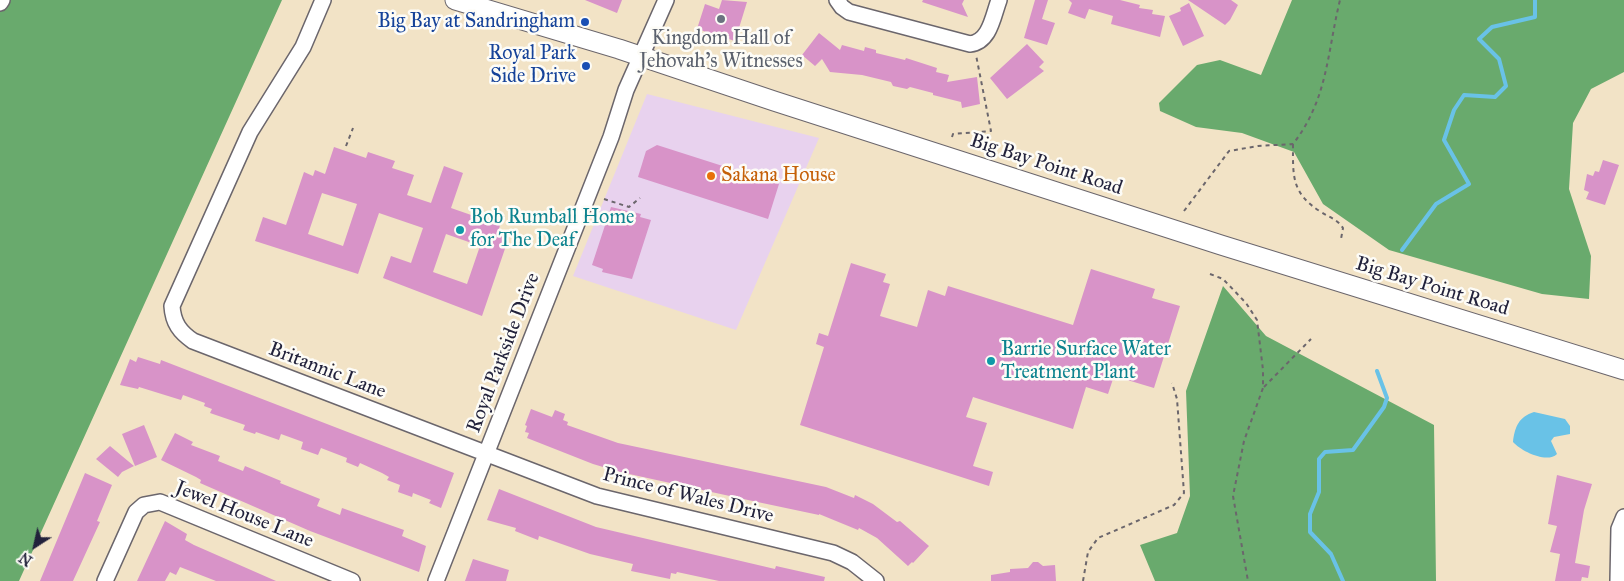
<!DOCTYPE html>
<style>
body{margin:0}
#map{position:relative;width:1624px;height:581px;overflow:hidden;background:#f2e3c6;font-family:"IM FELL Great Primer",serif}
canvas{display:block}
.north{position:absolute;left:10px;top:521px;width:50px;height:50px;-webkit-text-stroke:4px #fdfcf7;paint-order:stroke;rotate:215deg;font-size:14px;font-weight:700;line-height:20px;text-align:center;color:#22223b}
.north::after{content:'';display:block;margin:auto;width:18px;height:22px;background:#22223b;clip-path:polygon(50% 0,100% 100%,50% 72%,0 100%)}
</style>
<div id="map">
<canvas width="1624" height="581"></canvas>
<div class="north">N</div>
</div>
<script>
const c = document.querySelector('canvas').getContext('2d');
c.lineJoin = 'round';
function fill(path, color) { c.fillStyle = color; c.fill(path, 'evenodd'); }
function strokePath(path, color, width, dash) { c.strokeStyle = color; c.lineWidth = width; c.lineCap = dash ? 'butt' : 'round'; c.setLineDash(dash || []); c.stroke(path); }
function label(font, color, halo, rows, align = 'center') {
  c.font = font + ' "IM FELL Great Primer",serif'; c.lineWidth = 5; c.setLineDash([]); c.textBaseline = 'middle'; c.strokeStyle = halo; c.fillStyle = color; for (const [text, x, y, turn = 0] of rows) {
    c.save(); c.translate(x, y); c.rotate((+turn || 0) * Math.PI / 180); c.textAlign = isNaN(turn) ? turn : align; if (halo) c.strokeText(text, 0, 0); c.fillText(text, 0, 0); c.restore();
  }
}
fill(new Path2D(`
 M647,94l172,44 -83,192 -163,-54z`), '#e8d2ee');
fill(new Path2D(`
 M0,0h282l-263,581h-19z
 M1292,0h332v72l-33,17 -18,34 -4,66 22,67 -2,43 -47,-5 -153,-44 -66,-46 -29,-52 -52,-19 -46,-6 -36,-16 -1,-8 38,-38 23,-5 41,15z
 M1223,286l43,50 168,89 2,156h-281l-15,-36 37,-12 13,-37 -4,-105z`), '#69aa6d');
fill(new Path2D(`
 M1534,412l31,7 5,7v8l-16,3 -3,4 6,13c-10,10 -36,-3 -44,-12 2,-16 6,-25 21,-30z`), '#69c2e7');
strokePath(new Path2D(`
 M1402,250l34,-46 33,-20 -25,-44 10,-30 10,-15 31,2 11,-11 -7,-27 -20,-20 13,-12 43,-10v-17
 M1343,581l-12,-27 -21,-22v-18l9,-22v-33l6,-7 28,-2 31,-43 3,-9 -10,-27`), '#69c2e7', 4);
fill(new Path2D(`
 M585,0h37l-5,13z
 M722,0l25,2 -12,39 -38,-12 8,-25 14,5z
 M923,0h41l-2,4 6,13 -46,-15z
 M1035,0h13l-6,19 13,4 -8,22 -23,-7z
 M1069,0h51l20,5 -1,3 14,2 -1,4 13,2 -5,21 -49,-13 2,-8 -24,-7 -4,10 -17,-6 4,-10z
 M1188,0h43l7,5 -8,15 -5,5z
 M1189,3l15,33 -21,10 -14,-30 12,-5 -1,-3z
 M819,33l21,17 2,-5 22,6 1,-4 11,3v3l29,7 1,-2 31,10 -1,4 13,3 -2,7 30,-5 3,27 -18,4 -1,-6 -28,-7v-2l-23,-6 -3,2 -14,-3 -2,-4 -29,-7 -32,-3 -8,-13 -7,7 -13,-11z
 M1027,44l17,18 -5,5 5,4 -37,28 -17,-21z
 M657,145l122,39 -11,35 -130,-42 8,-26z
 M334,147l32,11 2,-6 27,9 -3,7 22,7 -7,20 24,8 13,-37 19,7 -12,35 49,17 -2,8 11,4 -27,79 -99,-38 8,-22 20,7 12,-35 -44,-15 -21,61 -103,-33 8,-24 23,8 18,-53 9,4 2,-6 10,4zM322,193l35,11 -14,42 -35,-12zM446,234l34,12 -13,38 -34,-12z
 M1603,160l16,5 -14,40 -19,-6 3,-7 -5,-2 3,-16 6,2 2,-5 4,1z
 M611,207l30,7 -1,3 11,3 -19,59 -30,-7 1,-3 -11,-4z
 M851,263l35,11 -3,8 7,2 -10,32 37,11 11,-37 17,6 3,-10 125,39 18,-56 64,20 -3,9 28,8 -26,82 -40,-12 -6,18 -22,-7 -13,42 -100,-32 -7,20 21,6 -14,43 20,6 -4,14 -189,-61 24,-78 -8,-3 3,-11 9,3z
 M138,357l22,7 1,-4 293,113 -13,35 -12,-5 2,-3 -18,-7 -1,4 -14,-5 2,-7 -13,-5 2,-3 -7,-4 -22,-10 -2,4 -12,-5 1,-4 -26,-10 -3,7 -17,-6 2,-7 -22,-8 -2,6 -23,-8 -1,2 -12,-4 2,-5 -35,-12 2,-4 -8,-3 1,-3 -22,-8 -2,5 -42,-13 -1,2 -18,-4 10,-26 6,3z
 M531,409l21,8 3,-7 10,4 -2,6 5,2 -1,3 51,18 208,44 28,11 1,-3 18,9 24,18 3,-1 29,25 -16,17 -1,-1 -4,4 -31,-28 -18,-10 -1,2 -39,-16v1l-71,-15 -128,-28 -27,-8 -66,-26 2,-5 -4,-1 2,-6 -2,-1z
 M144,425l13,32 -22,9 -13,-32z
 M175,433l18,9 -2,3 29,11 -2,5 25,10 2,-5 36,15 -1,2 40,16 -3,7 23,9 2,-7 62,22 -2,6 24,10 -7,26 -109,-41 -110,-48 1,-3 -5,-3 -35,-17z
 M110,446l24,20 -12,6 -4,5 -22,-18z
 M85,473l27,12 -15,36 3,1 -27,59h-33z
 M1557,475l35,9 -8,26 -9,53 15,3 -2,12 -6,-1 -1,4h-26l5,-27 -10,-2 7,-26 -9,-2z
 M499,489l97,38 179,42 1,-3 49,11 -1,4h-105l-42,-9 -1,2 -5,-1 -1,6 -39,-8 2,-7 -43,-10 -51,-18 -1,4 -23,-9 1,-3 -29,-8z
 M165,521l22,13 -2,6 9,5 82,36h-60l-36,-14 -4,8 -6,-3 -5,9h-28z
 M473,559l36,11 -3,11h-41z
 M1033,562h5l5,4 12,-1 1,16h-65v-6l19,-3v-3l18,-1z`), '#d893c8');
const minor = new Path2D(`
 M323,0l-20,47 -53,85 -78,174c1,17 8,26 21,35l404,155 236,57 19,9 24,19
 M837,0l5,7 7,5 121,32c20,-2 23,-28 29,-44
 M0,3l2,-3
 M105,581l31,-69 8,-7 16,-3 192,79
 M436,581l175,-444 15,-47 40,-90
 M1618,581l1,-52 5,-12`);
const major = new Path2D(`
 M455,0l164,49 155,52 447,144 403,125`);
strokePath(minor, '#6b666c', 18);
strokePath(major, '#6b666c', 21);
strokePath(new Path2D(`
 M952,137l1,-3 38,-3 -15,-76
 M1293,144c0,32 -2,49 28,68 9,6 15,6 22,16l-2,11
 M346,146l7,-18
 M604,199l25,8 11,-9
 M1184,211l45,-60 29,-5 35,-2c35,-45 34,-91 47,-144
 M1210,274l13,5 23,24 11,17 6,50v18l-19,53 -11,55 15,85
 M1264,387l47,-48
 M1083,581l5,-29 10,-14 76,-33 10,-12 -7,-94 -5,-16`), '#6b666c', 2, [4, 4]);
strokePath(minor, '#fff', 15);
strokePath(major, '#fff', 19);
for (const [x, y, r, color] of [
 [721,19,5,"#6b7280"],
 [585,22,5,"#1a4fb4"],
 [586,66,5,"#1a4fb4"],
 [711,176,5,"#e8710a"],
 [460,230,5,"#0f9aa8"],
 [991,361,5,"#0f9aa8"]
]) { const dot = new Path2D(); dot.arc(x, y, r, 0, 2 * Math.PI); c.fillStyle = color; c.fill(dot); strokePath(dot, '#fdfcf7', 2); }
label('20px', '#164399', '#fdfcf7', [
 ["Big Bay at Sandringham",575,22],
 ["Royal Park",576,54],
 ["Side Drive",576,77]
], 'right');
label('20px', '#5b616d', '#fdfcf7', [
 ["Kingdom Hall of",721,39],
 ["Jehovah's Witnesses",721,62]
]);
label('20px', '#22223b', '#fdfcf7', [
 ["Big Bay Point Road",1046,165,18],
 ["Big Bay Point Road",1432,287,17],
 ["Royal Parkside Drive",504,353,-69],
 ["Britannic Lane",327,371,21],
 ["Prince of Wales Drive",688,496,14],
 ["Jewel House Lane",244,515,22]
]);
label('20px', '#c56008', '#fdfcf7', [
 ["Sakana House",721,176]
], 'left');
label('20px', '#0d838f', '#fdfcf7', [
 ["Bob Rumball Home",470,218],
 ["for The Deaf",470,241],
 ["Barrie Surface Water",1001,350],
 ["Treatment Plant",1001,373]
], 'left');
</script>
